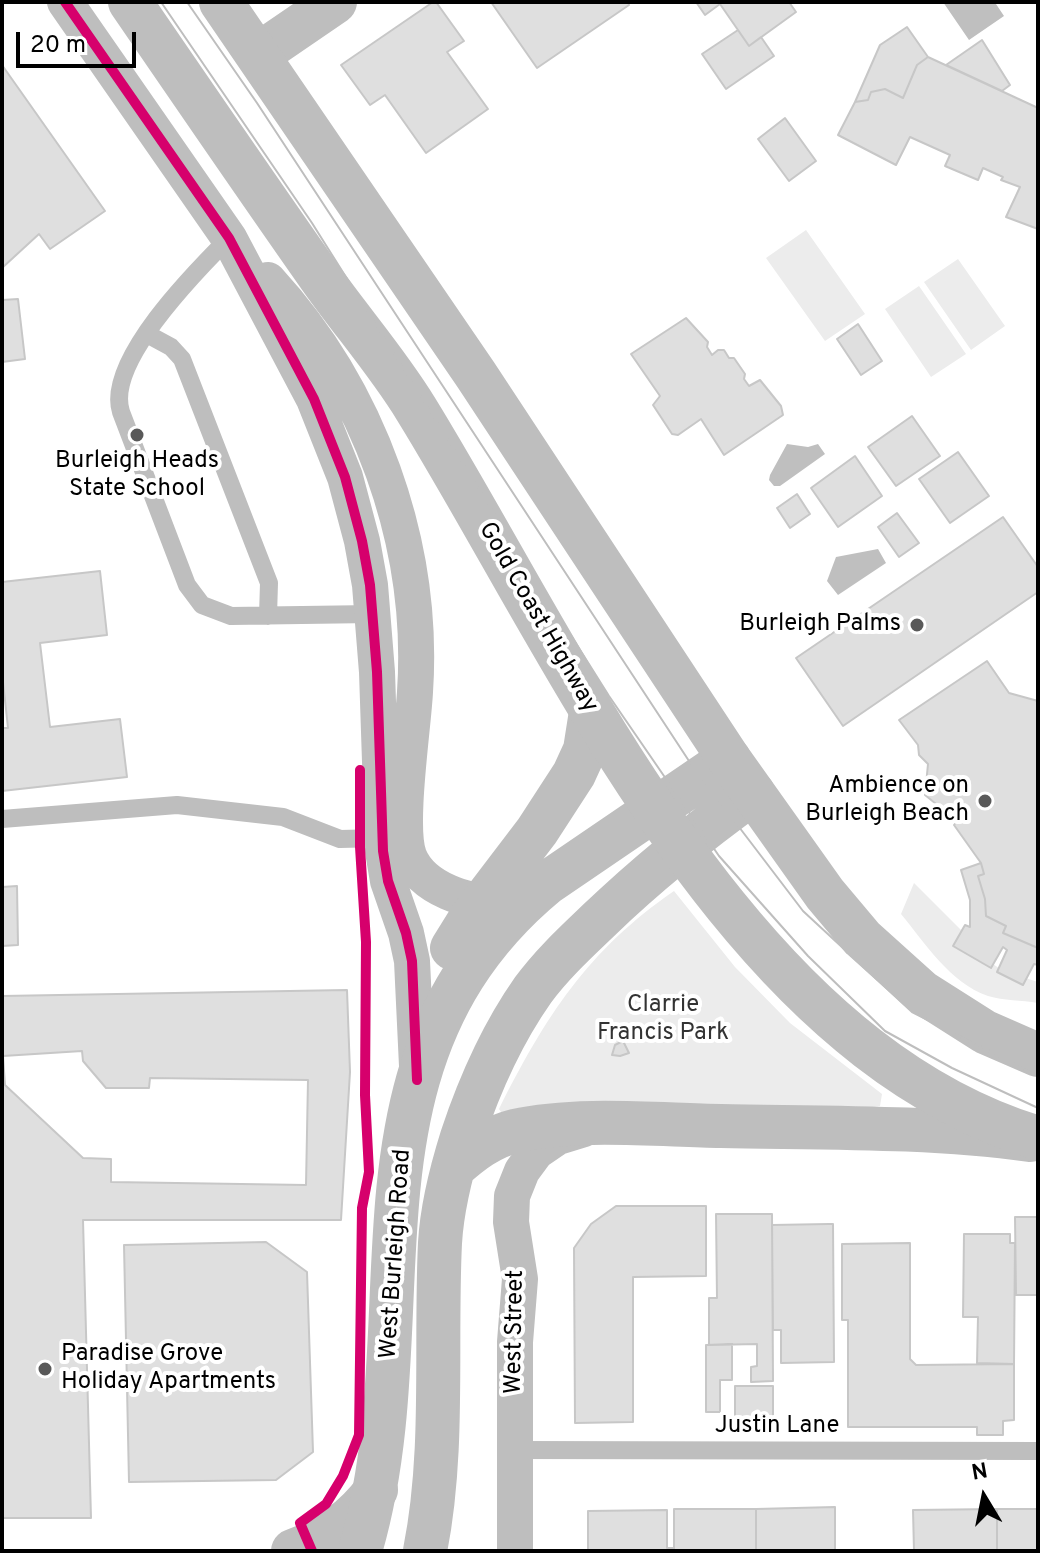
<!DOCTYPE html>
<style>
body{margin:0}
#map{position:relative;width:1040px;height:1553px;overflow:hidden;background:#fff;font-family:Overpass,sans-serif}
canvas{display:block}
.frame{position:absolute;inset:0;border:4px solid #000;pointer-events:none}
.north{position:absolute;left:944px;top:1457px;width:80px;height:80px;-webkit-text-stroke:6px #fff;paint-order:stroke;rotate:350deg;font-size:22px;font-weight:700;line-height:32px;text-align:center;color:#000}
.north::after{content:'';display:block;margin:auto;width:28px;height:36px;background:#000;clip-path:polygon(50% 0,100% 100%,50% 72%,0 100%)}
.scale{position:absolute;left:16px;top:32px;width:120px;height:36px;box-sizing:border-box;border:4px solid #000;border-top:0;padding-left:10px;font-size:24px;line-height:28px;white-space:nowrap;color:#000;-webkit-text-stroke:6px #fff;paint-order:stroke}
</style>
<div id="map">
<canvas width="1040" height="1553"></canvas>
<div class="frame"></div>
<div class="north">N</div>
<div class="scale">20 m</div>
</div>
<script>
const c = document.querySelector('canvas').getContext('2d');
c.lineJoin = 'round';
function fill(path, color) { c.fillStyle = color; c.fill(path, 'evenodd'); }
function strokePath(path, color, width, dash) { c.strokeStyle = color; c.lineWidth = width; c.lineCap = dash ? 'butt' : 'round'; c.setLineDash(dash || []); c.stroke(path); }
function label(font, color, halo, rows, align = 'center') {
  c.font = font + ' Overpass,sans-serif'; c.lineWidth = 8; c.setLineDash([]); c.textBaseline = 'middle'; c.strokeStyle = halo; c.fillStyle = color; for (const [text, x, y, turn = 0] of rows) {
    c.save(); c.translate(x, y); c.rotate((+turn || 0) * Math.PI / 180); c.textAlign = isNaN(turn) ? turn : align; if (halo) c.strokeText(text, 0, 0); c.fillText(text, 0, 0); c.restore();
  }
}
fill(new Path2D(`
 M806,230l59,84 -40,27 -59,-83z
 M958,259l47,67 -34,24 -47,-68z
 M919,286l47,68 -35,23 -46,-68z
 M914,883l50,50 19,24 20,14 35,11v21c-17,-3 -34,-2 -50,-7 -38,-13 -63,-53 -87,-82z
 M674,891l61,76 55,56 92,71 -2,12 -31,5 -344,7 -6,-9c46,-92 89,-159 175,-218z`), '#ececec');
fill(new Path2D(`
 M943,2l53,2 8,12 -35,24z
 M787,444l21,3 10,-3 7,10 -45,32h-6l-5,-6 1,-5z
 M878,549l8,14 -48,32 -11,-14 9,-24z`), '#bfbfbf');
const building = new Path2D(`
 M433,2h3l28,39 -17,11 41,57 -62,44 -41,-58 -15,10 -29,-40z
 M491,2h137l1,3 -92,63z
 M696,2h93l7,10 -47,34 -29,-42 -15,11z
 M907,27l21,30 -11,8 -14,33 -18,-9 -14,3 -3,8 -13,2 25,-57z
 M738,30l11,16 12,-9 13,19 -48,33 -24,-35z
 M982,40l28,45 -8,6 -56,-26z
 M928,57l110,51v121l-32,-12 14,-30 -19,-7 2,-3 -20,-9 -5,12 -33,-14 5,-11 -40,-18 -14,28 -58,-30 17,-33 13,-2 3,-8 14,-3 18,9 14,-33z
 M2,65l103,146 -55,38 -11,-15 -37,34z
 M785,118l31,43 -27,20 -31,-42z
 M18,299l7,60 -23,3v-62z
 M686,318l22,24 -1,5 5,8 6,-5h6l5,8h5l11,16 -1,5 5,7 11,-6 21,26 2,9 -59,40 -23,-36 -23,16 -6,-1 -19,-29 7,-9 -29,-42z
 M858,324l24,37 -21,14 -24,-36z
 M912,416l28,40 -44,30 -28,-39z
 M958,452l31,44 -39,27 -31,-44z
 M855,456l27,40 -44,31 -27,-39z
 M797,494l13,20 -20,14 -13,-20z
 M897,513l22,30 -20,14 -21,-30z
 M1003,517l35,50v25l-195,134 -47,-68z
 M100,571l7,64 -67,8 10,84 70,-8 7,58 -125,14v-63h6l-6,-55v-91z
 M987,661l22,32 29,8v247l-35,-15 3,-7 -20,-10 -1,-17 -7,-23 6,-2 -3,-11 -27,-38 3,-4 -32,-26 3,-31 -9,-9 -1,-10 -19,-25z
 M981,863l3,11 -6,2 7,23 1,17 20,10 -3,7 35,15v21v-4l-4,-1 -11,21 -26,-13 10,-22 -4,-3 -12,21 -38,-22 12,-21 5,2v-27l-9,-30z
 M17,886l1,59 -16,1v-59z
 M347,990l3,82 -9,148h-258l8,298h-89v-522z
 M623,1041l6,12 -9,3 -8,-1 3,-10z
 M82,1051l1,10 23,27h43l1,-10 158,2 -2,105 -195,-3v-23l-28,-1 -78,-73 -2,-29z
 M616,1206h90v70l-73,1v145l-58,1 -1,-175 17,-24z
 M716,1214h56l1,167 -22,1v-15l6,-1v-22l-48,1v-47h8z
 M1015,1217h23v78h-22z
 M829,1224h4l1,138 -53,1v-33h-8l-1,-105z
 M964,1234h46v9h5l-1,121 -37,-1 1,-46h-15z
 M266,1242l41,30 6,180 -37,28 -147,2 -5,-237z
 M910,1243v116l6,6 98,-1v56l-11,1v14h-26v-8h-129v-107h-6v-76z
 M732,1344v36h-12v32h-14v-67z
 M735,1386h38v40h-38z
 M835,1507v44h-79v-42z
 M674,1509h82v42h-82z
 M997,1509v42h-83l-1,-41z
 M997,1509h41v42h-41z
 M667,1510v38h7v3h-86v-40z`);
fill(building, '#dfdfdf');
strokePath(building, '#c7c7c7', 2);
strokePath(new Path2D(`
 M229,238c-33,33 -124,124 -108,174l66,173 15,20 29,11 142,-2
 M147,334l24,13 11,12 87,224 -1,33
 M2,819l175,-14 106,12 57,22 42,-1
 M515,1450l523,1`), '#bebebe', 18);
strokePath(new Path2D(`
 M65,2l164,236 85,161 31,78 17,64 8,44 7,87 6,179 5,30 18,52 6,28 5,105
 M268,280c101,110 157,263 147,412 -2,37 -17,134 -6,164 15,37 64,45 98,52
 M515,1551v-209l5,-63 -9,-57 1,-26 10,-25 14,-19 22,-15 26,-8`), '#bebebe', 36);
strokePath(new Path2D(`
 M259,54l76,-52
 M293,1551c33,-12 62,-32 83,-61`), '#bebebe', 44);
strokePath(new Path2D(`
 M452,948l18,-29 67,-88 37,-57 11,-24 6,-38
 M453,1168c18,-16 37,-31 62,-37 62,-14 142,-6 206,-5 103,2 207,0 309,14
 M360,1551c70,-236 -32,-487 187,-668l182,-124
 M425,1551c20,-100 10,-206 15,-308 2,-36 11,-71 22,-106 17,-51 40,-103 71,-147 19,-26 43,-48 66,-70 49,-47 100,-88 154,-127`), '#bebebe', 44);
strokePath(new Path2D(`
 M130,2c63,92 126,184 190,275 31,44 68,86 96,132 153,248 319,638 622,729
 M221,2l255,373 253,384 96,135 37,44 60,54 63,40 53,23`), '#bebebe', 44);
strokePath(new Path2D(`
 M161,2l151,221 297,473 110,160 89,100 77,75 67,37 86,40
 M187,2l70,101 434,661 112,147 109,101 126,64`), '#bebebe', 2);
strokePath(new Path2D(`
 M65,2l164,236 85,161 31,78 17,64 8,44 7,87 6,179 5,30 18,52 6,28 5,119
 M312,1551l-12,-28 26,-19 17,-28 16,-41 3,-227 7,-36 -4,-77 1,-153 -6,-95v-77`), '#d6006c', 10);
for (const [x, y, r, color] of [
 [137,435,8,"#595959"],
 [917,625,8,"#595959"],
 [985,801,8,"#595959"],
 [45,1369,8,"#595959"]
]) { const dot = new Path2D(); dot.arc(x, y, r, 0, 2 * Math.PI); c.fillStyle = color; c.fill(dot); strokePath(dot, '#fff', 3); }
label('24px', '#000', '#fff', [
 ["Burleigh Heads",137,462,"center"],
 ["State School",137,490,"center"],
 ["Burleigh Palms",901,625],
 ["Ambience on",969,787],
 ["Burleigh Beach",969,815],
 ["Paradise Grove",61,1355,"left"],
 ["Holiday Apartments",61,1383,"left"]
], 'right');
label('24px', '#000', '#fff', [
 ["Gold Coast Highway",537,618,60],
 ["West Burleigh Road",397,1254,-86],
 ["West Street",516,1332,-89],
 ["Justin Lane",777,1427]
]);
label('24px', '#333', '#fff', [
 ["Clarrie",663,1006],
 ["Francis Park",663,1034]
]);
</script>
